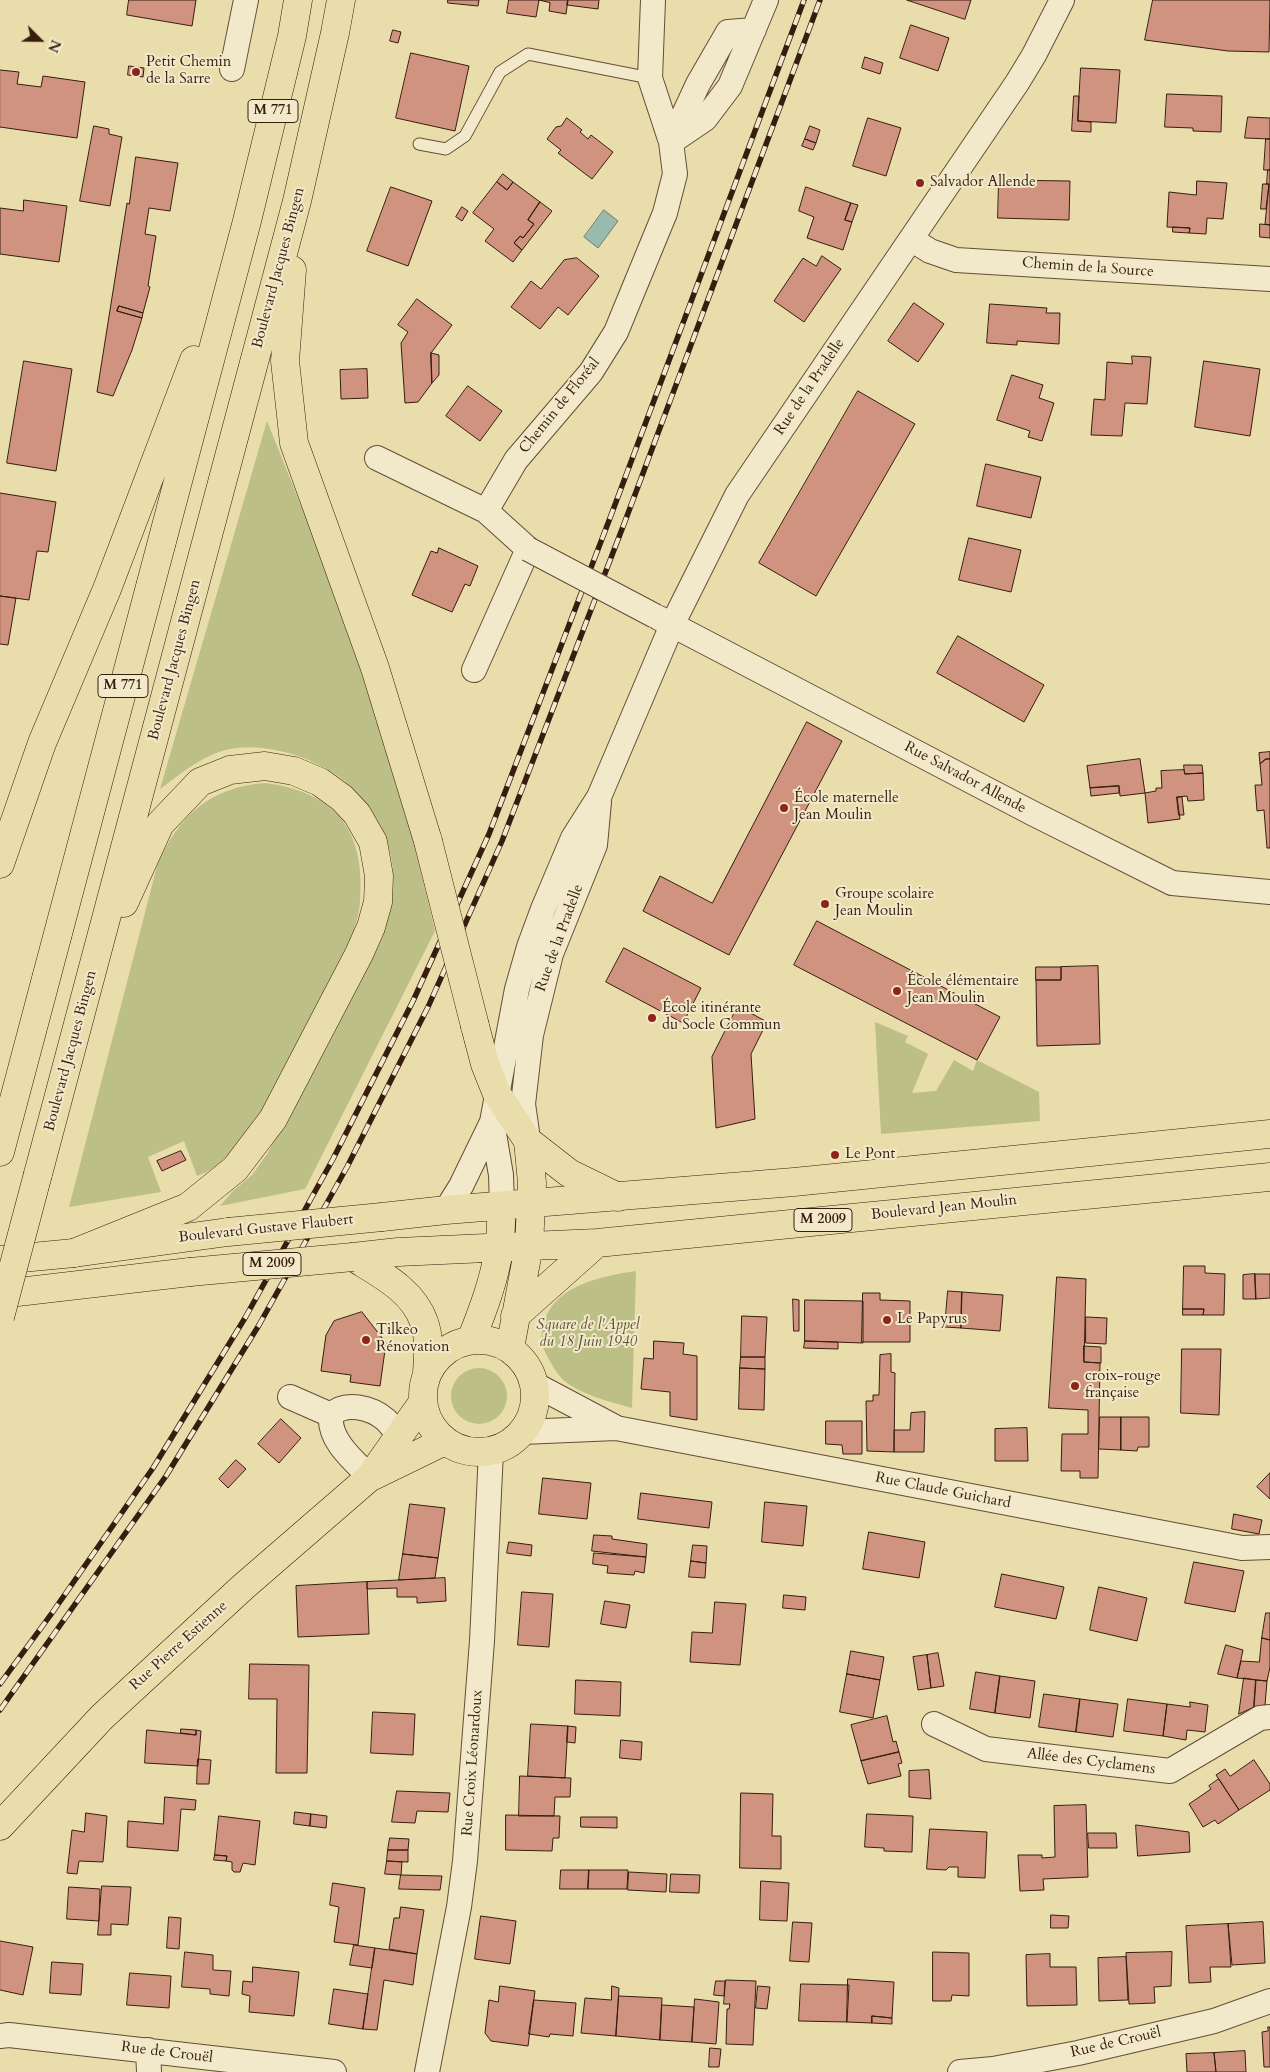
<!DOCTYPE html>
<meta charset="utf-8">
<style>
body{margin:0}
#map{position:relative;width:1270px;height:2072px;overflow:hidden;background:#eaddac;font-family:Cardo,serif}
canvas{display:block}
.north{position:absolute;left:15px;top:15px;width:50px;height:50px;-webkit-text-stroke:4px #f1e9c9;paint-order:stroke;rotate:113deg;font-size:14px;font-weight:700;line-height:20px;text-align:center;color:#371d10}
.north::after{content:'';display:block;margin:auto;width:18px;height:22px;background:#371d10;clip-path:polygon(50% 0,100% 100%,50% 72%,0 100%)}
</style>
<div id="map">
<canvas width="1270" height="2072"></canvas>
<div class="north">N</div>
</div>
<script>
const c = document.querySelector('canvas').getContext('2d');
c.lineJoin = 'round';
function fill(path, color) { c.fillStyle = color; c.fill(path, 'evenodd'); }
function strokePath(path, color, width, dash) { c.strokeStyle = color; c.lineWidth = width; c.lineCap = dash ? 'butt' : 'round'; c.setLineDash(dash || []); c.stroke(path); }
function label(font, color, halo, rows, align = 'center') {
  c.font = font + ' Cardo,serif'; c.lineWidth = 4; c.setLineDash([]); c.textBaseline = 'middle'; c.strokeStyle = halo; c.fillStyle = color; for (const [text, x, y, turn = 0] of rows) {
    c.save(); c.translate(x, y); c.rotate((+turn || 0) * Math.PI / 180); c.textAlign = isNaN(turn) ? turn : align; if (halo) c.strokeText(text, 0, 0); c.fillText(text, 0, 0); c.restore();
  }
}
fill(new Path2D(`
 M267,421l92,229 53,185 23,96 -130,258 -85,17 13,-15 19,-16 15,-21 115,-215c9,-27 15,-54 9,-82 -2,-13 -9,-24 -15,-35 -8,-13 -15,-26 -27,-37 -29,-27 -88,-46 -127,-34 -23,7 -43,24 -62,38z
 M265,783c71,9 101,48 95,119 -1,15 -8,33 -13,47 -4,11 -11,21 -16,31 -9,19 -19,38 -29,57 -21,39 -60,125 -105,139l-13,-35 -36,16 13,35 -92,15 88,-341c21,-50 53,-79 108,-83z
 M875,1022l33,14 -3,6 23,12 -16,39 24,-2 18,-31 19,11 4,-11 62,32 1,29 -159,13z
 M636,1271l-4,137c-21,-6 -43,-11 -62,-23 -12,-7 -18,-20 -25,-33 -5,-11 -4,-22 0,-33 13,-35 59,-43 91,-48z
 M451 1396a28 28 0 1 1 56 0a28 28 0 1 1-56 0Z`), '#bcbf86');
const water = new Path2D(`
 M604,210l14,11 -20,27 -14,-11z`);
fill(water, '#98bbad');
strokePath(water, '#717c6e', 1);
const building = new Path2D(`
 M129,0h67l-4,26 -65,-11z
 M448,0h31l-1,6 -30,-3z
 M509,0h30l-3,17 -29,-4z
 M539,0h29l-2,14 -17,-3 1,-8z
 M568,0h31l-1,9 -31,-4z
 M907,0h64l-6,19z
 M1153,0h117l-1,52 -41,-1 -83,-11z
 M911,25l38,13 -11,33 -38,-13z
 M393,30l8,2 -3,11 -8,-2z
 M411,53l58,13 -14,65 -59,-13z
 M865,57l18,6 -3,11 -18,-6z
 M129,66l15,2 -1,9 -15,-2z
 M1081,68l39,2 -4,53 -38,-2z
 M0,70l19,2 -2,12 24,3 2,-11 42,6 -8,56 -77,-11z
 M1167,94l55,2 -1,36 -28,-1v-3l-28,-1z
 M1074,96h5l-1,25 13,1v10l-19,-1z
 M1248,117l22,1v21l-25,-1z
 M567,118l15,12 -2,2 8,7 3,-4 22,17 -21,27 -34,-26 3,-3 -14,-11 9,-12 5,-1z
 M868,118l33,10 -15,48 -33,-10z
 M94,126l15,3v5l13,3 -12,69 -30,-5z
 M810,126l10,4 -4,13 -11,-4z
 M805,139l11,4 -3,7 -11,-4z
 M1266,139h4v31h-6z
 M136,157l42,6 -8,48 -21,-3 -4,26 11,2 -8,50 2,1 -7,26 -24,-7 -2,5 25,7 -10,32 -19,46 -16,-4 30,-189 2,1z
 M1268,170h2v55l-5,-1 4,-40h-2z
 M503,174l10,8 -6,8 -10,-8z
 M999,180l71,1 -1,39 -71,-2z
 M1197,181l30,2 -4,36 -16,-1 -1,16 -17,-1 1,-5 -23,-1 2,-35 27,3z
 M497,182l10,8 6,-8 27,20 -12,18 6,4 -11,14 -3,-2 -6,7 8,7 -9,12 -28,-21 9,-12 -21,-16z
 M1263,184h6l-3,25h-5z
 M391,187l41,14 -24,65 -41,-15z
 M806,187l45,16 -6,17 7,2 -9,28 -36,-12 7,-21 -15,-6z
 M24,200l43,6 -8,56 -59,-8v-46l23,3z
 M540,202l12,9 -30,39 -8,-7 6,-7 3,2 11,-14 -6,-4z
 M851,203l7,2 -6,17 -7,-2z
 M462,207l6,4 -6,10 -6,-4z
 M1260,224l10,1v13l-10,-1z
 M1173,227l17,1 -1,5 -16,-1z
 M822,256l19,13 -37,53 -30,-21 29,-43 13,8z
 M577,258l22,18 -31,39 -10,-8 -18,22 -29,-22 20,-26 10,8 23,-29z
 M417,299l35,26 -21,28 1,30 -14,19 -13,1 -4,-60 7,-11 -10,-7z
 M914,303l30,21 -26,38 -30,-21z
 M990,304l57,4 -1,5h14l-1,31 -42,-3v4l-30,-2z
 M119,306l24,7 -1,5 -25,-7z
 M431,353l8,2v20l-7,8z
 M1132,356l19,1 -4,47 -22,-1 -3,33 -31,-1 3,-36 11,1 2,-38 25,2z
 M24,361l48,8 -16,102 -49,-8z
 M1204,361l56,8 -10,67 -55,-9z
 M367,369l1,29 -27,1 -1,-29z
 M1012,375l31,10 -4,13 15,5 -12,38 -14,-4 2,-6 -33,-11z
 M468,386l34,25 -22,30 -34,-25z
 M858,391l57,33 -99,172 -57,-33z
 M986,464l55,13 -10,41 -54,-12z
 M0,493l56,9 -8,50 -11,-1 -8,49 -29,-4z
 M969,538l52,12 -10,42 -52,-12z
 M439,548l39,18 -8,20 -5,-2 -13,28 -40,-17 19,-44 6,2z
 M0,596l16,2 -8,47 -8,-1z
 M958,636l86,49 -20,37 -87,-49z
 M807,722l35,19 -113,214 -86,-44 17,-35 52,27z
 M1270,752v7h-4l-6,5 -1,-11z
 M1140,759l5,34 -25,3 -1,-10 -29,2 -3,-22z
 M1266,759h4v89h-3l-3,-38 -7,1 -2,-26h7l-2,-21z
 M1184,765h18l1,8 -18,1z
 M1184,770l1,4 18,-1 1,27 -16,1 -1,-5 -10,1 3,22 -32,4 -3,-30 11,-2v-3h6l-1,-17z
 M1119,786v7l-28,3 -1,-8z
 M1177,797h5l2,18h-5z
 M817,921l183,96 -23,43 -183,-95z
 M624,948l77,40 -18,35 -77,-41z
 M1098,966l2,78 -63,2 -1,-66h25v-13z
 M1036,967h25v13h-25z
 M738,1006l29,16 -16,32 4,65 -39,9 -4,-71z
 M181,1151l5,9 -24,11 -5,-10z
 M1184,1266h21v7l20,1 -1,41h-21l1,-6h-21z
 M1255,1274h15v24l-14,1z
 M1255,1274l1,25h-13v-24z
 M1057,1277l29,2 -2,83 16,1 -2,115h-18v-7h-19l1,-37h26v-24l-39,-2z
 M948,1291l14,1 -1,36 -16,-1z
 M962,1292l41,3 -3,36 -39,-3z
 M863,1293h17v7l30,1v41h-48z
 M793,1299l6,1v31h-5z
 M805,1300l58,1v42l-58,-2z
 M1183,1309h21l-1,6h-20z
 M362,1312l24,31 -6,43 -30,-4 1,-7 -30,-4 5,-36 8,-14z
 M742,1316l25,1 -2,40h-24z
 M1086,1317l21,1 -1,26 -20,-1z
 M654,1341l30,2 -1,11 14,2v64l-27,-4v-24l-29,-3 3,-31 9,1z
 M805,1341l33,1v7l-34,-1z
 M1084,1346l17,1v16l-17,-1z
 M1182,1349h39l-2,66 -38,-2z
 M891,1354v18l4,1 -1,79 -27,-1 -1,-50h7v-6h6l1,-40z
 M741,1357h24v12l-25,-1z
 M740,1368l25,1 -1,41 -25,-1z
 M925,1412l-1,40h-30v-22h16l1,-17z
 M1100,1417h21v33l-22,-1z
 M1121,1417h28v30h-11l-1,4 -16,-1z
 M281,1419l20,19 -22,25 -21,-19z
 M826,1421h36v33h-19l-1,-9 -16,-1z
 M1027,1428l1,33h-33v-32z
 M236,1460l10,9 -18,19 -9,-9z
 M1270,1473v26l-13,-12z
 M543,1478l48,5 -4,36 -48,-5z
 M641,1493l71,9 -3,26 -71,-9z
 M765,1502l42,4 -4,40 -41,-4z
 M410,1504l35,4 -7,50 -35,-4z
 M1234,1514l28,6 -3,14 -27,-5z
 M869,1532l56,10 -6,36 -56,-9z
 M594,1535l18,1v3l35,5 -1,13 -54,-6z
 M509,1542l23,3 -1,11 -24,-3z
 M693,1545l14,1 -1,17 -15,-2z
 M594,1553l52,4 -2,16 -9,-2 -1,4 -27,-2 1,-7 -15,-2z
 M403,1554l35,4 -3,20 -36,2z
 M691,1561l15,2 -1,15 -16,-1z
 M1194,1562l50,9 -9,41 -50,-9z
 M1002,1574l62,13 -8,32 -61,-12z
 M445,1578l1,23 -29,2v-6h-20v-9l-30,1v-7z
 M367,1582l2,52 -71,3 -2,-51z
 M1099,1587l48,11 -10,43 -47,-11z
 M522,1592l31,2 -4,53 -31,-2z
 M784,1595l22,2 -1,13 -22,-2z
 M605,1601l25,4 -4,23 -25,-4z
 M715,1602l31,2 -6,61 -50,-3 2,-30 20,1z
 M1266,1613h4v27l-8,-2z
 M1262,1638l8,2v27l-3,14 -30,-3 4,-17 18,1z
 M1226,1645l17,5 -6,28 -19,-4z
 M851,1651l33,6 -4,23 -33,-6z
 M938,1653l6,33 -13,2 -4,-33z
 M927,1655l4,33 -13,2 -5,-33z
 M250,1664l59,1 -2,108h-31l1,-74h-28z
 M976,1672l24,4 -5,37 -25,-4z
 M847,1674l33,6 -7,38 -33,-6z
 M1000,1676l35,5 -5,37 -35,-5z
 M1244,1678l12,2 -2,27 -15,7z
 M576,1680l45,2 -1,34 -45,-2z
 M1256,1680l11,1 -2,24 -11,2z
 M1044,1694l36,5 -4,33 -37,-5z
 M1080,1699l38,5 -5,33 -37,-5z
 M1128,1699l39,5 -4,32 -39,-5z
 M1190,1702l18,3 -3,27 -18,-2 -1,10 -23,-4 4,-32 23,3z
 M373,1712l42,2 -2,41 -42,-2z
 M887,1716l6,26 3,-1 3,11 -38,9 -10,-36z
 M531,1724l37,2 -3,52 -37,-2z
 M568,1726l8,1 -1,16 -8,-1z
 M181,1729l15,1v5l-15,-2z
 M147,1730l49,5v-5l5,1 -3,35 -53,-3z
 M621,1740l21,2 -1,18 -21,-2z
 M899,1752l3,11 -4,1 3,12 -33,8 -7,-23z
 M198,1759l13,1 -2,24h-12z
 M1254,1760l16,24v6l-31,20 -23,-35 9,-6 5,7z
 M929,1770l2,29 -22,-2v-26z
 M520,1776l51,2 -1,19h-15l-1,19h-35z
 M1219,1779l20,31 -21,14 -3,-4 -12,7 -14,-23 22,-15 -2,-3z
 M397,1791l53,2 -2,19 -31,-1 -2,12 -23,-1z
 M741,1793l32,1 -1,42h9v33l-41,-1z
 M165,1797l31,3 -1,10 -14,-1 -3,42 -51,-4 1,-26 35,3z
 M1086,1805l2,72 -45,2 1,11 -24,1 -2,-36h24v3l13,-1 -1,-51z
 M295,1812l16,2 -1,12 -16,-2z
 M86,1813l21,3 -4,46 -24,-1 -2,13 -10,-1 5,-43 12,2z
 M311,1814l16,2 -1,12 -16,-2z
 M867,1814l46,2 -1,36 -28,-1v-3l-19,-1z
 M506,1815l54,1 -1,22h-6l-1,13 -46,-1z
 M219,1816l41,5 -5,44 -12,-2 -3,9h-6l-2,-2v-8l-6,-1 1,-5 -12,-1z
 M581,1817h36v11l-36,-1z
 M1136,1825l53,7 1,20 -52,4z
 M930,1829l57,3 -2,46 -27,-1v-10h-9l-3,3 -19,-1z
 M1088,1833h28l1,15h-28z
 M390,1838l19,1 -1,11h-20z
 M388,1850h20v12l-21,-1z
 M215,1855l12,1 -1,5 -12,-1z
 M387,1861l15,1 -1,13 -16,-1z
 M561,1870h28l-1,19h-28z
 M589,1870h39l-1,19h-39z
 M629,1872l38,2 -1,18 -38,-2z
 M671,1874l29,1 -1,18 -29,-1z
 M401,1875l41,1 -2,14 -41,-1z
 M761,1881l28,2 -2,38 -27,-1z
 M333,1883l32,5 -7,57 -24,-3 5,-35 -9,-2z
 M102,1886l29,1 -3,38 -17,-1v11h-13z
 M69,1887l31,2 -1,32 -32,-2z
 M401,1907l23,3 -7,44 -28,-5 5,-31h5z
 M1051,1915l18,1 -1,12h-17z
 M481,1916l35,5 -6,43 -35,-5z
 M169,1917l12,1 -2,31 -12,-1z
 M793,1922l19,1 -3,39 -19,-1z
 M1263,1922l2,41 -33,2 -4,-41z
 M1228,1924l3,43h-21l1,15 -22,1 -3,-57z
 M0,1941l33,6 -10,48 -23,-5z
 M354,1945l21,3 -3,20 -22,-3z
 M375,1948l42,6 -4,31 -29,-5 -7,50 -14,-1z
 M185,1952l28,3v15l18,1 -2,25 -19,-2v-5l-28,-2z
 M933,1952l36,1v43l-17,-1 -1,6h-18z
 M1172,1952l-1,34 -17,1 1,16 -26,1 -3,-51z
 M1050,1954v13h26l1,38 -50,1 -1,-51z
 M1126,1957l2,43 -29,1 -1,-43z
 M52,1962l31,2 -2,31 -31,-2z
 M253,1967l46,5 -5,44 -45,-4 1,-16 -8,-2 1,-13 9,1z
 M130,1973l41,3 -2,32 -42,-3z
 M848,1979l46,3 -2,36 -20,-2v7l-25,-1z
 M726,1980l30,1 -3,64 -27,-1 1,-35h2l1,-5h-6z
 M716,1981h9l-1,15 -10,-1z
 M801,1984l48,1 -2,37 -48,-1z
 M500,1986l35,5 -7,55 -37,-5 -6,-8 4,-33 9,2z
 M612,1986l7,2 -3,48 -35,-3 4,-35 26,2z
 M758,1986l12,1 -3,22 -11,-1z
 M334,1989l34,5 -5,35 -34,-5z
 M619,1996l43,2 -2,42 -44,-4z
 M695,1999l24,3 -3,42 -24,-2z
 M534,2000l42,3 -3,33 -23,-2 -1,3 -20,-3z
 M662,2005l32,2 -2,35 -32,-2z
 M872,2016l20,2v6l-20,-1z
 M1268,2027h2v40h-6l-2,-35 6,-1z
 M710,2048l11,1 -2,18h-10z
 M1245,2051l1,21h-30l-2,-19z
 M1214,2053l2,19h-29l-1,-18z`);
fill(building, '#d0937f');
strokePath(building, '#371d10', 1);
const service = new Path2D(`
 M419,144l27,5 19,-13 35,-64 28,-18 122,24`);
const minor = new Path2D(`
 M232,69l14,-69
 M671,142l34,-23 25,-33 36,-86
 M671,142l27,-58 30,-52 26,-2
 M911,239l19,12 26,9 314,19
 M377,458l109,53
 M659,618l375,196 138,69 98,9
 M474,670l54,-121 -42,-38 30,-51 75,-88 25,-40 49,-119 10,-39 -4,-32 -21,-64 3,-78
 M492,1122l9,53 1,31
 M528,1139l-5,-35 8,-69 20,-81 44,-109 4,-43
 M446,1210l15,-24 31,-64 25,-133 12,-42 14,-38 30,-71 26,-41 73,-172 65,-130 280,-412 17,-28 28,-55
 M534,1384l81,43
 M290,1397l41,18
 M522,1432l94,-4 626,120 28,-1
 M370,1477c-16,-16 -42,-37 -39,-62 14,-14 40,-8 55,5 5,5 9,10 13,16
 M934,1724l52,25 184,22 90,-53 10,-1
 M0,2036l9,-1 325,37
 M148,2050l1,22
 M427,2072l32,-165 6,-46 17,-220 9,-190
 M960,2072l33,-3 85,-16 136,-32 56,-20`);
const primary = new Path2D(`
 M382,1217l64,-7 348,-28 476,-48
 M353,1257l45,-5 199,-9 673,-66
 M353,1257c27,17 60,33 71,65 6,16 4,34 3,51
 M0,1260l74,-7 154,-21
 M0,1294l190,-22
 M515,1316l82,-73
 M423 1396a56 56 0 1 1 112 0a56 56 0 1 1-112 0Z
 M471,1340c12,-30 23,-59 28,-91 2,-14 2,-29 3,-43
 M510,1348l19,-102 3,-63 -4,-42
 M371,1477l74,-36
 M0,1826l102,-109 141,-130 127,-110 53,-75`);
const trunk = new Path2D(`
 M292,270l-7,91 9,82 81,225 53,173
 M0,864l42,-121 65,-154 87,-229
 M475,1026l10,38 12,30 31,47 41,32 49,24
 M0,1152l247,-931 45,-185 6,-36
 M38,1174l259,-973 38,-168 6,-33
 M74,1253l114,-46 47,-38 38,-50 86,-165 12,-27 7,-25 1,-26 -6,-34 -16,-28 -15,-16 -22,-16 -26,-11 -29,-5 -35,4 -30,12 -40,42 -36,79`);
strokePath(service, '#644d37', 13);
strokePath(minor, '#644d37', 26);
strokePath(primary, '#371d10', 29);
strokePath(trunk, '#371d10', 29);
strokePath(service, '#f1e9c9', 11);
strokePath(minor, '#f1e9c9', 24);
strokePath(primary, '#eaddac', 28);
strokePath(trunk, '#eaddac', 28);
const rail = new Path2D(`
 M0,1684l52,-71 101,-145 92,-150 88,-159 80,-158 76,-167 121,-316 194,-518
 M0,1710l166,-234 93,-151 88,-158 81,-160 74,-166 122,-317 196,-524`);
strokePath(rail, '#371d10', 5.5);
strokePath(rail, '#f1e9c9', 4, [11]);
const minorBridge = new Path2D(`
 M528,549l127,67`);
const primaryBridge = new Path2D(`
 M228,1232l154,-15
 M190,1272l163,-15`);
const trunkBridge = new Path2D(`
 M428,841l47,185
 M0,1317l38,-143`);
strokePath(minorBridge, '#644d37', 26, []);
strokePath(primaryBridge, '#371d10', 29, []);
strokePath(trunkBridge, '#371d10', 29, []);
strokePath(minorBridge, '#f1e9c9', 24);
strokePath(primaryBridge, '#eaddac', 28);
strokePath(trunkBridge, '#eaddac', 28);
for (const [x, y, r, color] of [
 [136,72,5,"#8f2418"],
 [920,183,5,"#8f2418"],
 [784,808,5,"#8f2418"],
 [825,904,5,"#8f2418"],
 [897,991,5,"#8f2418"],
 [652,1018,5,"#8f2418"],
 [835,1155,5,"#8f2418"],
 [887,1320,5,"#8f2418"],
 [366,1340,5,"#8f2418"],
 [1075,1386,5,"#8f2418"]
]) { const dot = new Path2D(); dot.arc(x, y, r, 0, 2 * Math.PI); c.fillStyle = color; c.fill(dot); strokePath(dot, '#f1e9c9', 2); }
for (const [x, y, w] of [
 [273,111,50],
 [123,686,50],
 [823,1220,58],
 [272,1264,58]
]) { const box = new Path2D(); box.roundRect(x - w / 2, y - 11.5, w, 23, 4); c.fillStyle = '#f1e9c9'; c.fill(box); strokePath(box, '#371d10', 1); }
label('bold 14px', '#371d10', null, [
 ["M 771",273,111],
 ["M 771",123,686],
 ["M 2009",823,1220],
 ["M 2009",272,1264]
]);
label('15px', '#371d10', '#f1e9c9', [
 ["Petit Chemin",146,63],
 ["de la Sarre",146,80],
 ["Salvador Allende",930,183],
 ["École maternelle",794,799],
 ["Jean Moulin",794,816],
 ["Groupe scolaire",835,895],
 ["Jean Moulin",835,912],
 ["École élémentaire",907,982],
 ["Jean Moulin",907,999],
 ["École itinérante",662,1009],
 ["du Socle Commun",662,1026],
 ["Le Pont",845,1155],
 ["Le Papyrus",897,1320],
 ["Tilkeo",376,1331],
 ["Rénovation",376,1348],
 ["croix-rouge",1085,1377],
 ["française",1085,1394]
], 'left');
label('15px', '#371d10', '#f1e9c9', [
 ["Boulevard Jacques Bingen",279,268,-75],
 ["Chemin de la Source",1088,268,4],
 ["Rue de la Pradelle",810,387,-56],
 ["Chemin de Floréal",560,406,-51],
 ["Boulevard Jacques Bingen",175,660,-75],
 ["Rue Salvador Allende",965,778,28],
 ["Rue de la Pradelle",560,938,-70],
 ["Boulevard Jacques Bingen",71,1051,-75],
 ["Boulevard Jean Moulin",944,1208,-6],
 ["Boulevard Gustave Flaubert",266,1229,-6],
 ["Rue Claude Guichard",943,1491,11],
 ["Rue Pierre Estienne",179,1646,-42],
 ["Allée des Cyclamens",1091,1762,7],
 ["Rue Croix Léonardoux",473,1763,-86],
 ["Rue de Crouël",1116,2043,-13],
 ["Rue de Crouël",167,2053,7]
]);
label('italic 15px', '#5f4e33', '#f1e9c9', [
 ["Square de l'Appel",588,1326],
 ["du 18 Juin 1940",588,1343]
]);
</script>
